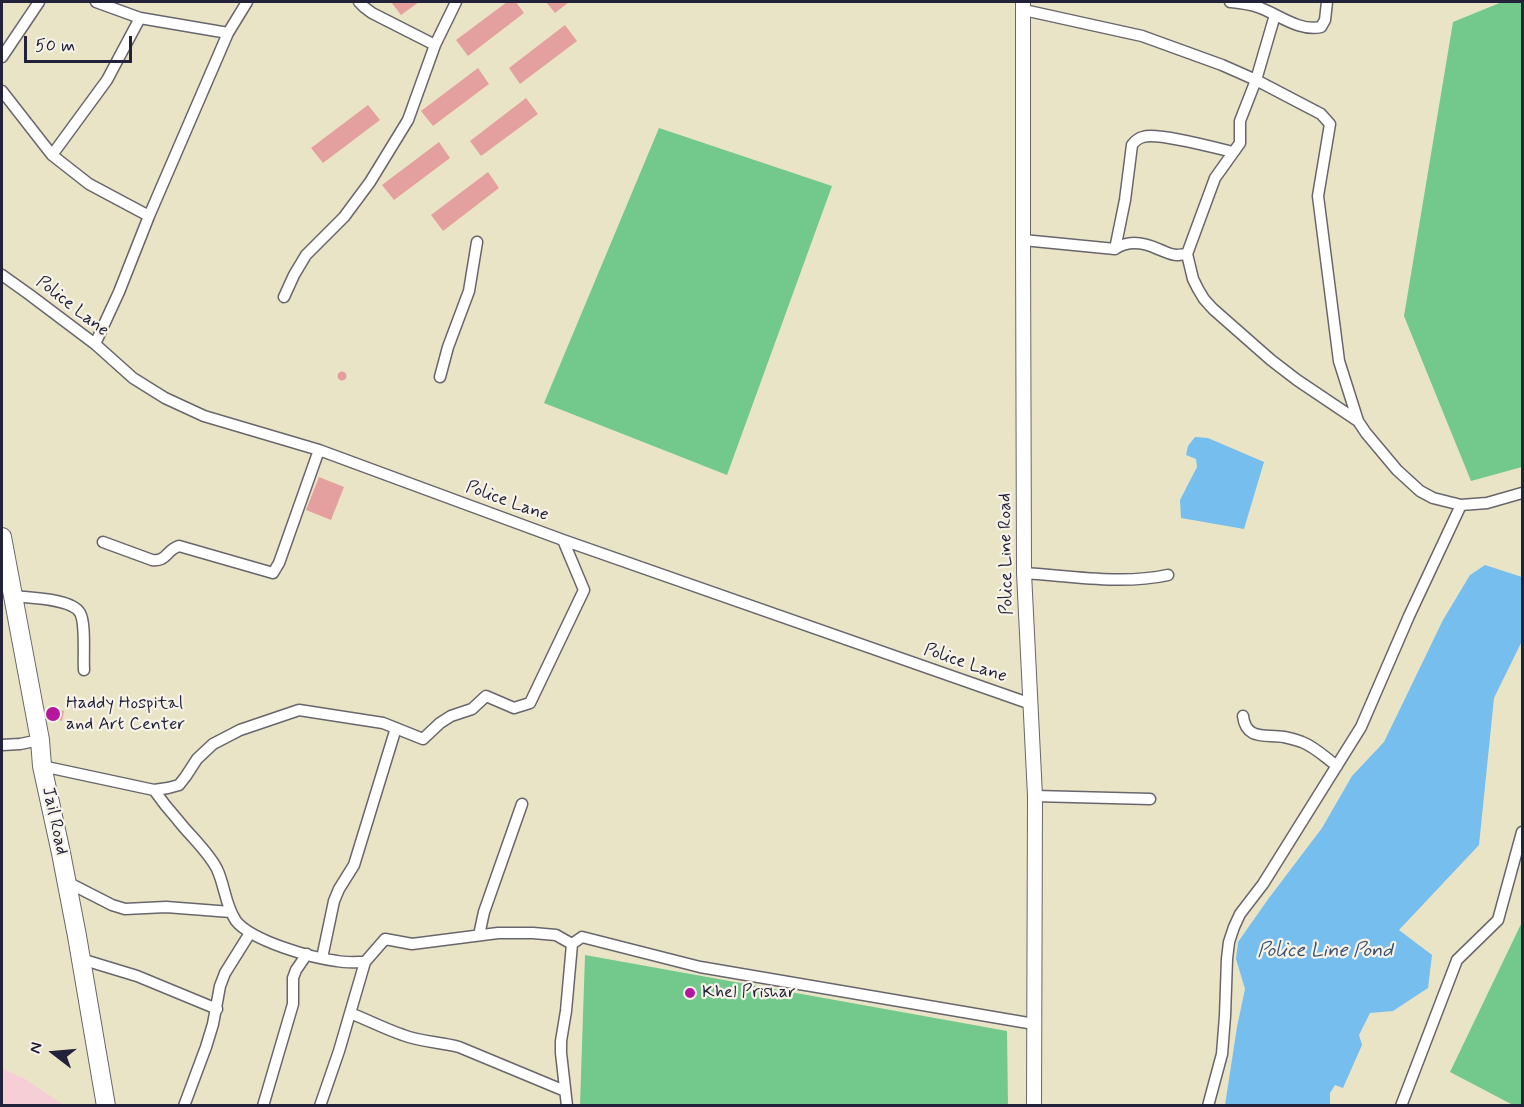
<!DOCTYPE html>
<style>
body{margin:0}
#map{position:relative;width:1524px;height:1107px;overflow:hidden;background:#eae4c6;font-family:Mynerve,sans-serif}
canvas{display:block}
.frame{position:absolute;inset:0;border:3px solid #22223b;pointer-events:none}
.north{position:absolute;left:24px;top:1023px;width:60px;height:60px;-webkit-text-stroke:4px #f7f3e8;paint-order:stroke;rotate:286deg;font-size:16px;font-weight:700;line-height:24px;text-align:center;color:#22223b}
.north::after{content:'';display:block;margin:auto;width:21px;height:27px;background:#22223b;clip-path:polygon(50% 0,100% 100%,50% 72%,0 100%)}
.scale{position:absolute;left:24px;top:36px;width:108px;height:27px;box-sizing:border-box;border:3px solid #22223b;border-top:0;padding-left:8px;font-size:18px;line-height:21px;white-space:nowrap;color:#22223b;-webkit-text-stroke:4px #f7f3e8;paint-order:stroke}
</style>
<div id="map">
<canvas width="1524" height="1107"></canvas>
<div class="frame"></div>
<div class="north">N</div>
<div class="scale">50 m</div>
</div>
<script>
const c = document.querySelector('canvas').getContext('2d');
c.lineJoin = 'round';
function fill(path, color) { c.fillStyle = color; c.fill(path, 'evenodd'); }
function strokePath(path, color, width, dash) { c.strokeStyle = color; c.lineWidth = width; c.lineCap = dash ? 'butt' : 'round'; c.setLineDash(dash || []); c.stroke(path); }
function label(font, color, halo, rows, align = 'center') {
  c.font = font + ' Mynerve,sans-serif'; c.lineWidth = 4.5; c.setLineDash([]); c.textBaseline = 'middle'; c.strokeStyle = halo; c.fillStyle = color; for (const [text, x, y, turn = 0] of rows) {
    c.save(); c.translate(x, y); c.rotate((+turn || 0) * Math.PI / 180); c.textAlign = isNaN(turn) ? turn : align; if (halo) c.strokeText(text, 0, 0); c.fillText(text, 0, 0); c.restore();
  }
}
fill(new Path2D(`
 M2,1068l25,12 37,25h-62z`), '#f6cfd6');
fill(new Path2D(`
 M1502,2h20v465l-51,14 -67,-165 49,-294z
 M659,128l173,58 -105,289 -183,-72z
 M1522,922v183h-9l-63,-33z
 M585,955l422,76 1,74h-428z`), '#73c88c');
fill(new Path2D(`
 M1195,437l13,1 56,24 -20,67 -63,-11 -1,-18 17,-33 -1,-8 -10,-4 2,-9z
 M1485,565l37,12v64l-28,57 -15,147 -80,85 33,25 -4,33 -35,23 -23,2 -11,22 3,10 -19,43 -8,-3 -5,8v12h-105l12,-78 8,-38 -9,-30 2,-17 31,-44 53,-70 30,-52 32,-34 59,-122 27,-45z`), '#75beee');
fill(new Path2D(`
 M391,2h28l-18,13z
 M507,2h9l8,11 -56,43 -12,-16z
 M546,2h23l-14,11z
 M565,25l12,16 -57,43 -11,-16z
 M478,68l11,16 -56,42 -12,-15z
 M526,98l12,16 -57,42 -11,-15z
 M368,105l12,15 -57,43 -12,-15z
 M439,142l11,16 -56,42 -12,-15z
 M488,172l11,16 -56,43 -12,-16z
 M337.5 376a4.5 4.5 0 1 1 9 0a4.5 4.5 0 1 1-9 0Z
 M319,477l25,10 -13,33 -25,-10z
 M49,707l15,4 -2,10 -16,-4z`), '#e4a09e');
const minor = new Path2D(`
 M96,2l44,16 88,15
 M359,2l5,5 8,6 63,32
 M1230,2c9,1 19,2 28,5 20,7 41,25 63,20l4,-7 2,-18
 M1024,10l118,26 80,29 34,15 65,34 9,10 -12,72 21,165 19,60 8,12 31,37 23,21 13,7 28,7 26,-2 35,-10
 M2,57l37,-55
 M2,91l50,64 37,29 60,32
 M52,155l55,-75 33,-62
 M1023,240l92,9c13,-9 28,-7 43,0 6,2 12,6 19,6 3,0 6,-1 10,-1l28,-76 25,-35v-22l16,-41 19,-65
 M1115,249l10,-49 7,-55c3,-4 6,-7 11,-8 14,-5 73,11 90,15
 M1187,254l6,25 5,10 6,10 9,10 58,51 26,20 61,41
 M2,275l28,20 65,49 38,34 32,20 39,18 115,34 244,90 468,164
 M284,297l10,-22 12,-20 38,-38 26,-35 38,-62 27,-75 21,-43
 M95,344l24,-52 30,-76 79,-183 19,-31
 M440,377l8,-30 21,-56 8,-49
 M103,542l49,18c15,2 14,-10 27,-14l94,27 6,-10 40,-113
 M1024,573c47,3 98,12 144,2
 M13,596c15,2 59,2 67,17 6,10 3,44 4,57
 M1243,716c3,25 23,18 41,21 6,1 12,3 18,5 13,5 24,16 35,24
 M2,745l18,-1 20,-4
 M42,766l112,24 14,-2 11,-3 7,-9 11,-17 16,-15 27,-14 59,-20 84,13 40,16 17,-16 11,-7 21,-7 14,-13 28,12 16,-5 54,-113 -21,-50
 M154,790c7,10 15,20 23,29 13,17 30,31 40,50 8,17 8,36 19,52 16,20 76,37 101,40 9,2 19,1 28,1l20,-23 27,5 86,-11h35l23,2 16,9 10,-7 118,30 334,57
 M1035,796l115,3
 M67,882l45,23 13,4 41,-2 65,5
 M479,935l5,-23 38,-108
 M322,958l12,-57 5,-12 15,-24 42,-137
 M81,959l56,17 80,33
 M350,1013c18,7 35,16 53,22 18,7 37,7 56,12l106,44
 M184,1106l22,-59 7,-23 7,-38 5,-13 25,-40
 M263,1106l30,-102v-26l3,-8 11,-16
 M320,1106l19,-55 26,-89
 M567,1106l-6,-53v-12l5,-30 6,-67
 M1208,1106l14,-52 3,-38 2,-57 2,-17 5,-15 6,-13 23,-30 98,-157 48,-111 52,-111
 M1401,1106l56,-146 41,-40 24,-88`);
const tertiary = new Path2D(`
 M1023,2v238l1,333 11,223 -1,310`);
const primary = new Path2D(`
 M2,537l38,203 2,26 19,87 16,83 29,170`);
strokePath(minor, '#68666c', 13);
strokePath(tertiary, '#68666c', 16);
strokePath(primary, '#68666c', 20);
strokePath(minor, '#fff', 10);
strokePath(tertiary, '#fff', 14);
strokePath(primary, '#fff', 18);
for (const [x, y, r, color] of [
 [53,714,8,"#b5179e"],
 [690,993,6,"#b5179e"]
]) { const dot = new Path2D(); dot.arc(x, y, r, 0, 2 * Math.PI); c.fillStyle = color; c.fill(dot); strokePath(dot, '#f7f3e8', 2); }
label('18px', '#22223b', '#f7f3e8', [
 ["Police Lane",72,307,38],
 ["Police Lane",507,502,20],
 ["Police Line Road",1007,554,-91],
 ["Police Lane",965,664,19],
 ["Jail Road",54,821,78]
]);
label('18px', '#22223b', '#f7f3e8', [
 ["Haddy Hospital",66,704],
 ["and Art Center",66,725],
 ["Khel Prishar",702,993]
], 'left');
label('italic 20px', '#3b5171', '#f7f3e8', [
 ["Police Line Pond",1325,952]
]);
</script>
